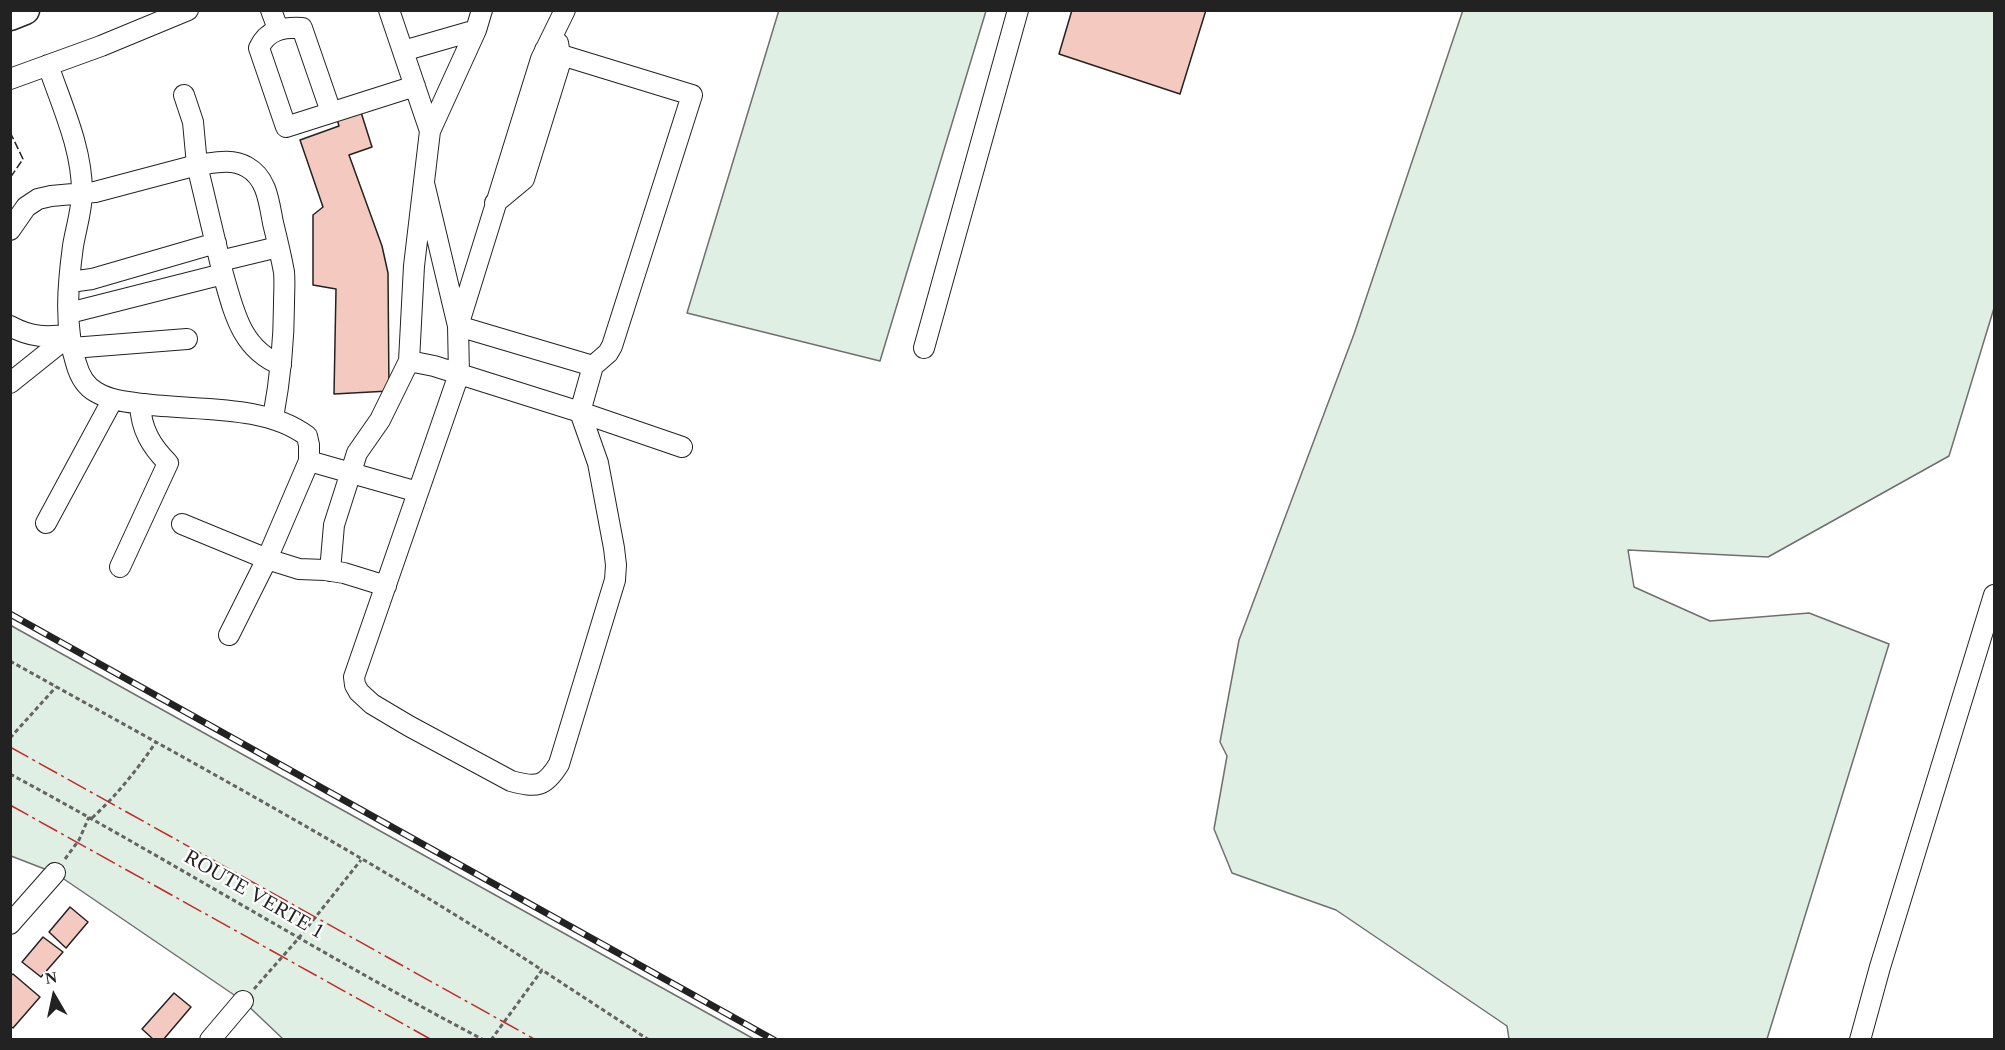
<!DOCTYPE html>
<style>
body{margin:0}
#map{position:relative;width:2005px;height:1050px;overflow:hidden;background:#fff;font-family:"Times New Roman",serif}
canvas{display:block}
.frame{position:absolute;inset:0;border:12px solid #222;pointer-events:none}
.north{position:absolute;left:24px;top:966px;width:60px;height:60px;-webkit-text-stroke:4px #fff;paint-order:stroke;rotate:351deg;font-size:16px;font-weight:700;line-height:24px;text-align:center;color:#222}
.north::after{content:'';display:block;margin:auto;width:21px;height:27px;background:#222;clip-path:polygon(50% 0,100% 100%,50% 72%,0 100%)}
</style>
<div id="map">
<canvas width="2005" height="1050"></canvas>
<div class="frame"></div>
<div class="north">N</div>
</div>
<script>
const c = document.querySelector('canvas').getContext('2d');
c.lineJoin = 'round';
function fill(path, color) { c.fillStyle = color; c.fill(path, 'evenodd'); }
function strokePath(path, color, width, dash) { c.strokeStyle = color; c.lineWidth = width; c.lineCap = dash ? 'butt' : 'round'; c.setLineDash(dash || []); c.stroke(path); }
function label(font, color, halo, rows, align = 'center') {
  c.font = font + ' "Times New Roman",serif'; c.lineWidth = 4.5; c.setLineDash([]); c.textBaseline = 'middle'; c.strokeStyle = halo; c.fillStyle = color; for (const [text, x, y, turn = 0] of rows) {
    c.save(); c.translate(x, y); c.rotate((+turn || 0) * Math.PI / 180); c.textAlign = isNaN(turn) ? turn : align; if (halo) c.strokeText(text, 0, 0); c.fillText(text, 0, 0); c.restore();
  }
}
const green = new Path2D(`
 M779,10l207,1 -106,350 -193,-48z
 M1463,10l531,1v297l-45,148 -181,101 -140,-7 6,37 76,34 99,-8 80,31 -122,395h-258l-2,-13 -171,-116 -104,-37 -18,-44 13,-73 -7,-14 19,-102 115,-306z
 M10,625l744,414h-471l-40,-38 -188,-128 -44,-17z`);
fill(green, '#e0efe3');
strokePath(green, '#6f6f6f', 1.5);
const building = new Path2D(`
 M1072,10h134l-26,84 -121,-40z
 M360,109l12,38 -23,8 33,91 6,27 1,118 -55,3 2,-105 -23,-4v-70l10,-8 -23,-67 39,-14 -3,-10z
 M70,907l18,15 -22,26 -17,-16z
 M43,937l20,15 -22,25 -19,-15z
 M13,974l27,23 -27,31 -3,-2v-50z
 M174,993l17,14 -28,33h-9l-12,-11z`);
fill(building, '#f3c9c0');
strokePath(building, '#222', 1.5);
const minor = new Path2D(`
 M271,10l7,19
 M389,10l41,121 -16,135 -5,95 25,5 146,46 102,35
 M476,30l6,-20
 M403,51l73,-21 -46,101
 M48,65c14,41 34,83 34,127 0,18 -6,36 -9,54 -5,37 -9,80 3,117 3,11 9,23 20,29 15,9 32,10 48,12 51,7 121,0 163,32l2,9v16
 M10,79l91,-33 87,-36
 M184,95l9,27 4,43c17,-2 34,-7 50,2 20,11 22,35 26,56 4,16 8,33 11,49 1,10 0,22 0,32 0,39 -4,76 -11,114
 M331,112l-29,-84c-19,-1 -35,2 -43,20l27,79 129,-41
 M424,183l34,143 1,48 -105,303 1,8 4,7 13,12 37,22 102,55c26,7 34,6 48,-17l56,-184 1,-15 -2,-17 -16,-85 -18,-51 13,-46
 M495,203l29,-24 37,-119 -3,-17
 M10,230l16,-23 12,-8 13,-3 44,-4 102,-27 26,109 -154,39
 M220,261l58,-14
 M223,274c11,38 18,75 58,91
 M70,282l22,-3 124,-36
 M10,326c22,12 36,11 60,9
 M458,326l135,40 15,-13 4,-7 80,-251 -147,-45
 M458,326l83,-267 24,-49
 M72,348l115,-9
 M924,348l94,-338
 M10,383l60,-48
 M46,523l67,-124
 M182,524l85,35 -38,76
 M120,567l48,-104c-17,-17 -27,-34 -28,-59
 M330,571l4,-46 23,-72 23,-33 29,-59
 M386,586l-42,-13 -19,-3 -26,-1 -32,-10 42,-98 109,31
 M10,924l45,-51
 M210,1040l33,-39
 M1860,1040l20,-73 114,-372`);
const highway = new Path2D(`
 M10,16l15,-6`);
strokePath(minor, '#222', 22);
strokePath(highway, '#222', 31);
strokePath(new Path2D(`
 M10,661c179,100 361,197 532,309
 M10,738l46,-51
 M10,774c160,86 313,182 474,266
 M92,818c25,-23 45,-48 64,-76
 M65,859l14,-19 10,-23
 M254,989l44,-50 63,-79
 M491,1040l51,-70 107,70`), '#646464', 3, [4.5, 3]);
strokePath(minor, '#fff', 20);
strokePath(highway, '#fff', 28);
const rail = new Path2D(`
 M10,614l764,426`);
strokePath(rail, '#222', 7);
strokePath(rail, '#fff', 4.5, [14]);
strokePath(new Path2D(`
 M10,132l13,27 -13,19`), '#222', 1.5, [8, 3]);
strokePath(new Path2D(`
 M10,747l526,293
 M10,805l422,235`), '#c62828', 1.5, [21, 4.5, 3, 4.5]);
label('21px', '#222', '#fff', [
 ["ROUTE VERTE 1",254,895,30]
]);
</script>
